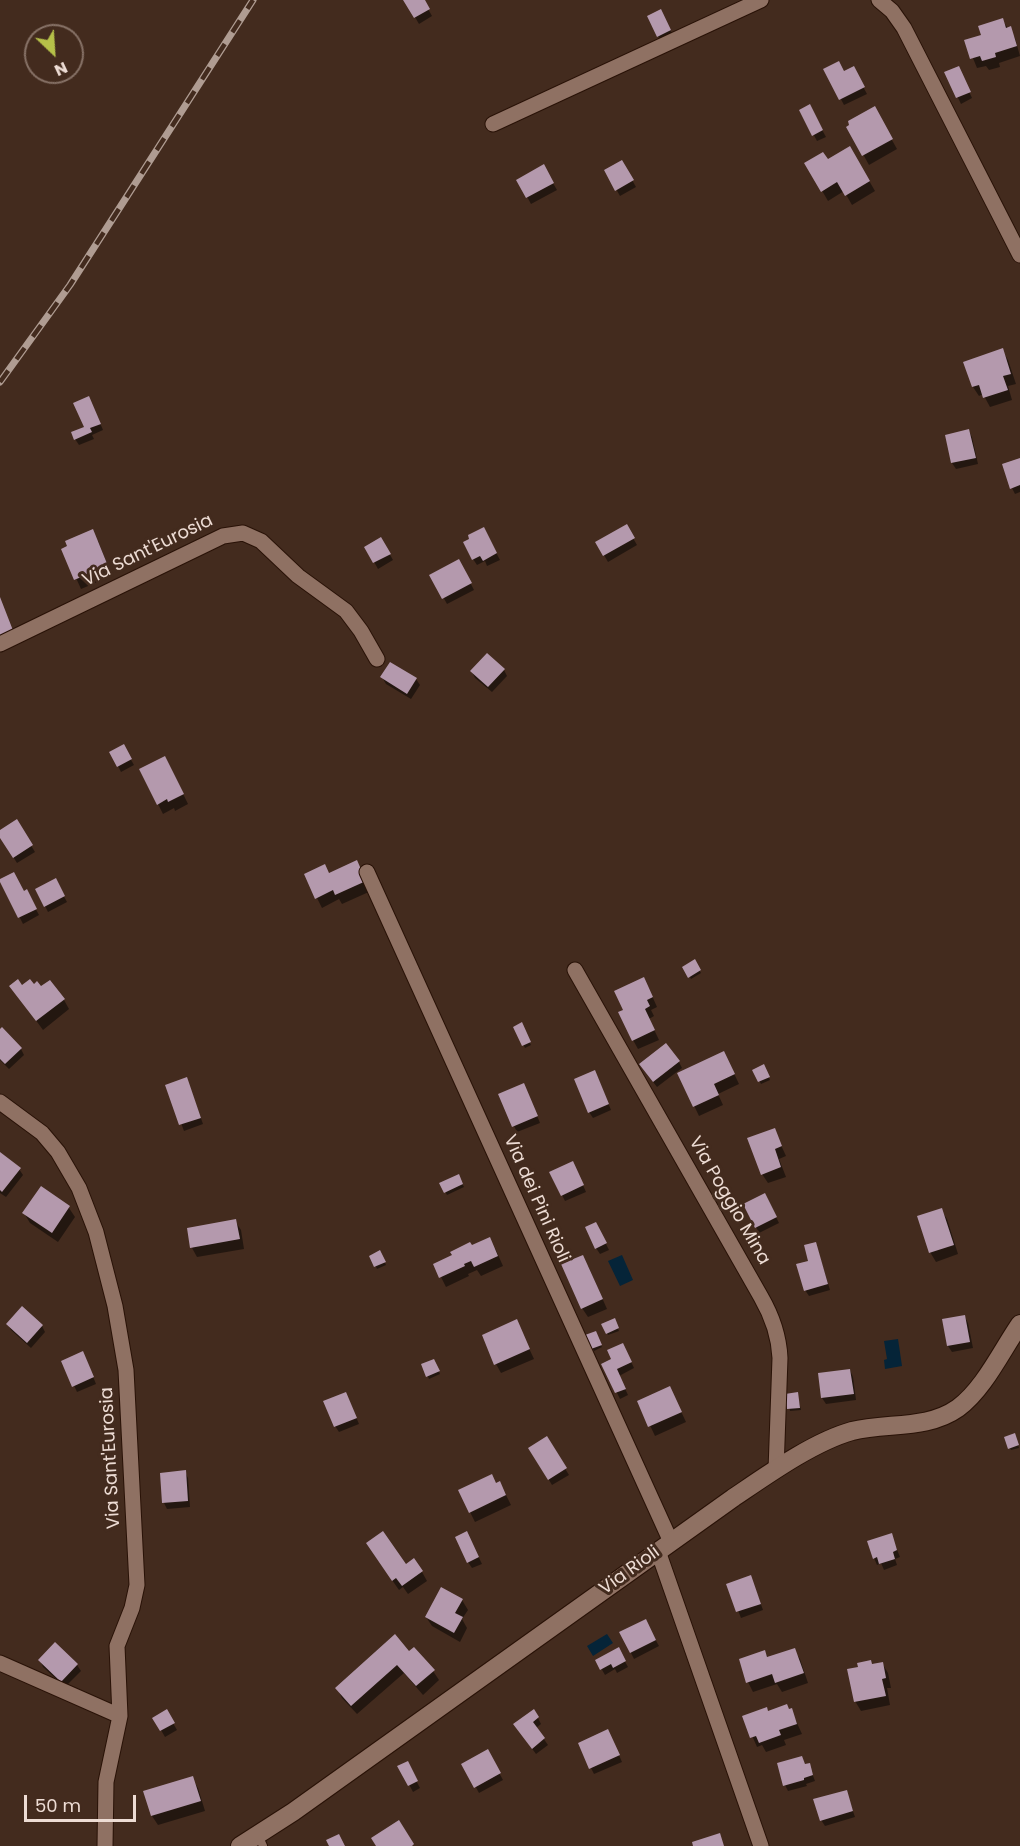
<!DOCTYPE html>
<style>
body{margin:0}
#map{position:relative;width:1020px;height:1846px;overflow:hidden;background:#432b1e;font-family:Poppins,sans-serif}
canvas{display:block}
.north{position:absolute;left:24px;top:24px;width:60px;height:60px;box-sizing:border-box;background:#432b1e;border:2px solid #877267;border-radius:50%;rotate:155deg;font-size:16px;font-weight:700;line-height:24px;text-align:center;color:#eddcd4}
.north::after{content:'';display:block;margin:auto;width:21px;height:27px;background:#b6c149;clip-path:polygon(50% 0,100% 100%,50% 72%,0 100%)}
.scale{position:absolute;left:24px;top:1795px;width:112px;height:27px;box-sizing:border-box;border:3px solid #eddcd4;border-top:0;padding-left:8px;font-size:18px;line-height:21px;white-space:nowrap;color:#eddcd4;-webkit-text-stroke:4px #432b1e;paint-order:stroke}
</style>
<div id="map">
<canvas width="1020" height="1846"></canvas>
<div class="north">N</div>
<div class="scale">50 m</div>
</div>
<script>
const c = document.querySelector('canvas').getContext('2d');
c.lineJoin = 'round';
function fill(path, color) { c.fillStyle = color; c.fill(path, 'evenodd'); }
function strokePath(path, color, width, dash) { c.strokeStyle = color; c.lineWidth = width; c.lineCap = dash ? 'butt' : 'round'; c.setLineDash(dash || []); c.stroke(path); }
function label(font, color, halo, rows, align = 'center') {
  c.font = font + ' Poppins,sans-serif'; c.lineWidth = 6; c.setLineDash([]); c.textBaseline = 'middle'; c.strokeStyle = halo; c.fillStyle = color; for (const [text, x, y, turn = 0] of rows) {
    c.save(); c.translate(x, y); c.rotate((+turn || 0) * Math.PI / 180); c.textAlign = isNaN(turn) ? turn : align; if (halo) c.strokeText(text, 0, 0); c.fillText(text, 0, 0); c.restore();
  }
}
fill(new Path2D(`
 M622,1255l11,25 -13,6 -12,-25z
 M898,1339l4,27 -17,3 -1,-9 3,-1 -3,-18z
 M607,1634l6,9 -20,13 -6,-10z`), '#052438');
fill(new Path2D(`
 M405,0h18l9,16 -13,8z
 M664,17l9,19 -11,6 -4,-6z
 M1002,20l13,18 5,18 -21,7 1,4 -11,3 -3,-4 -9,2 -11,-27 17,-5z
 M853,68l14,26 -23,11 -19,-36 19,4z
 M960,72l12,26 -11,6 -15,-31z
 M809,106l17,31 -9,4 -16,-30z
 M874,108l23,41 -28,16 -21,-38z
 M850,148l25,43 -23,14 -8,-14 -16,10 -22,-38 21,-2z
 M622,162l14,25 -16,9 -14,-25z
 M543,166l14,24 -26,14 -13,-24z
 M1002,350l6,10 8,24 -8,2 4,14 -22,7 -7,-13 -4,2 -6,-9z
 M92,404l11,26 -11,5 2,4 -15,6 -4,-6 11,-11z
 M969,431l3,6 6,27 -22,5 -4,-6z
 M1020,459v33l-5,2 -3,-6z
 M626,526l11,19 -29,17 -11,-19z
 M487,535l13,25 -13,6 -2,-5 -8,4 -4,-6z
 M381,539l12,21 -15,9 -12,-22z
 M98,541l14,35 -31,13 -18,-40z
 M459,561l15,29 -27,14 -16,-29z
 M504,670l3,6 -15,16 -17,-14 -3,-6z
 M382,677l34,2 4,6 -9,14 -25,-15z
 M123,746l11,19 -13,7 -10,-20z
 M170,767l18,37 -13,7 -1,-3 -11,6 -5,-10z
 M16,821l19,31 -18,11 -17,-27v-4z
 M356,862l15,29 -29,13 -3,-5 -17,9 -5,-10 12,-23z
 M1,880l22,13 3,-2 13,24 -16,9z
 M55,880l12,22 -19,10 -11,-22z
 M694,961l7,12 -10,6 -7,-12z
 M11,986h23l7,3 23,11 5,9 -26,21z
 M649,989l8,18 -6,3 3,6 -5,3 10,21 -21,9 -5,-9 -8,-30z
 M521,1024l10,21 -6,3 -10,-20z
 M0,1031l21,18 3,6 -15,14 -9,-9z
 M679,1062l3,6 -25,19 -17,-22z
 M729,1063l10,21 -21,10 5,11 -24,11 -20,-42z
 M764,1066l6,14 -9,4 -7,-14z
 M598,1078l13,32 -18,8 -4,-6z
 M187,1079l16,45 -19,7 -17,-45z
 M527,1091l13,32 -23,9 -3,-6z
 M774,1130l12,26 -7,3 7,18 -18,6 -6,-9z
 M0,1154l19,15 4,6 -17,22 -6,-4z
 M576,1169l10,23 -21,9 -3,-6z
 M458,1176l6,11 -17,8 -6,-11z
 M41,1188l28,20 6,9 -17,25 -28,-19 -6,-10z
 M768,1201l11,22 -20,10 -3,-6z
 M941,1210l6,9 11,35 -22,8 -6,-10z
 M235,1221l6,9 3,19 -47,8 -5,-9z
 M599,1230l10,20 -9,4 -4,-6z
 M816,1244l14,46 -21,6 -4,-6 5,-28z
 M471,1247l24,1 8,18 -22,10 -4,-6 -9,4 1,2 -23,11 -5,-10z
 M380,1252l6,13 -9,4 -6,-13z
 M588,1266l19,43 -19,8 -6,-9z
 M965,1317l3,6 5,25 -21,4 -4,-6 -4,-25z
 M614,1320l5,11 -11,4 -5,-10z
 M8,1324l34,2 3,6 -14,16 -20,-18z
 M521,1331l13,28 -33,14 -5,-9z
 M595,1333l7,14 -8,4 -7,-15z
 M626,1351l8,17 -15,8 9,19 -8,4 -17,-35z
 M86,1359l10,25 -19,8 -14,-30z
 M434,1361l6,13 -11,5 -6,-14z
 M850,1370l3,7 3,23 -30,4 -4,-6z
 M670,1388l16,34 -31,14 -16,-34z
 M797,1394l4,16 -11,1 -3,-16z
 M349,1400l10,24 -20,8 -4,-6z
 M1016,1437l3,11 -8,2 -1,-2z
 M546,1438l23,37 -17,10 -22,-37z
 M185,1472l3,6 2,29 -23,2 -3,-6z
 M496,1484l9,9 6,12 -36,17 -5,-10z
 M891,1535l9,22 -5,2 2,6 -13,5 -3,-7 -4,2 -3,-7z
 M470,1539l12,25 -10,4 -4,-6z
 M373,1553l49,19 5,9 -19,13 -5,-7 -4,3z
 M751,1577l12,33 -22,8 -13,-33z
 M462,1600l6,10 -6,9 5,9 -7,14 -28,-16 -6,-9z
 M645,1621l14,25 -25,13 -13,-26z
 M618,1649l10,18 -11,6 -2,-4 -10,6 -8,-14z
 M794,1650l6,9 8,24 -26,9 -5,-8 -24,8 -5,-10 17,-30 3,6z
 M409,1653l24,18 6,9 -16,15 -19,-22 -47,41 -15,-16 -5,-10z
 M40,1660l37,5 4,6 -16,16 -22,-20z
 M882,1663l6,10 3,15h-4l3,17 -29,6 -6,-10 17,-36z
 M791,1710l11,24 -18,6 2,5 -20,7 -4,-7 -5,2 -13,-30z
 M166,1711l11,19 -12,7 -11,-19z
 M538,1718l3,6 -5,4 12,17 -12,9 -17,-23z
 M611,1737l11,25 -28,12 -3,-6z
 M487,1751l16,29 -24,13 -16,-29z
 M802,1758l4,8 3,-1 6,16 -9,3 1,2 -19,5 -3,-6z
 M407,1763l13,25 -7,4 -13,-25z
 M192,1778l6,10 7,23 -47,14 -6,-9 -7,-24z
 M846,1791l9,26 -30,9 -4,-6z`), '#0007');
fill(new Path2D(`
 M403,0h22l5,9 -16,9z
 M661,9l10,21 -14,7 -10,-21z
 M1003,18l3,10 5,-2 6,20 -22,7 1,4 -14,4 -2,-5 -10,3 -6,-19 17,-5 -3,-9z
 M839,61l5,10 10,-5 11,21 -26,13 -16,-31z
 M959,66l12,26 -15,6 -12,-26z
 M810,104l13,26 -11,6 -13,-26z
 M875,106l18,33 -31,17 -16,-29 3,-2 -1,-4z
 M850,146l20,35 -25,15 -8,-14 -16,10 -17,-29 19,-11 5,7z
 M622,160l12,20 -19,11 -11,-21z
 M544,164l10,19 -28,15 -10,-18z
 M1003,348l8,26 -8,2 5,14 -25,8 -4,-13 -7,2 -9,-25z
 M89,396l12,28 -11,4 2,4 -18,8 -3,-8 13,-5 -11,-24z
 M969,429l7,29 -25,5 -6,-28z
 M1020,458v27l-10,4 -8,-25z
 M627,524l8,14 -32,18 -8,-14z
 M484,527l13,26 -14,8 -3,-5 -8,4 -9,-18 6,-3 -1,-4z
 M93,529l15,37 -34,14 -13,-31 6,-3 -2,-5z
 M381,537l10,17 -18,9 -9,-16z
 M459,559l13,24 -30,16 -13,-24z
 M0,597l14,36 -14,6z
 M487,653l18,16 -17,18 -18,-16z
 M390,662l27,16 -10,16 -27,-17z
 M124,744l8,15 -15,8 -8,-15z
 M165,756l19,38 -16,8 -1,-3 -10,6 -18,-36z
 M17,819l16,26 -20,13 -13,-20v-8z
 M357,860l9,21 -31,14 -2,-5 -18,9 -11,-25 21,-10 4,9z
 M14,872l10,19 3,-2 10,20 -19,9 -18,-36v-3z
 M56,878l9,18 -21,11 -9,-18z
 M695,959l6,11 -13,8 -6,-11z
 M644,977l9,20 -6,3 3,6 -5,3 10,21 -23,11 -14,-29 5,-2 -9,-19z
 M18,979l4,6 8,-6 4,5 3,-3 4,5 9,-6 15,19 -29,22 -27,-35z
 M522,1022l9,20 -9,4 -9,-19z
 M2,1027l20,21 -17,16 -5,-5v-30z
 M666,1043l14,18 -27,21 -14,-18z
 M724,1051l11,23 -21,10 5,11 -26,12 -16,-34z
 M764,1064l6,13 -12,5 -6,-12z
 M595,1070l14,34 -21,9 -14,-34z
 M187,1077l14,41 -22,7 -14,-40z
 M524,1083l14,33 -26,11 -14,-33z
 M775,1128l7,18 -7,3 6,18 -20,8 -14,-37z
 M0,1152l21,16 -19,24 -2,-2z
 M573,1161l11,24 -23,11 -12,-24z
 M459,1174l4,10 -19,9 -5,-10z
 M41,1186l29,20 -18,27 -30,-20z
 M765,1193l12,24 -22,11 -12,-24z
 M942,1208l12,37 -25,8 -12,-37z
 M236,1219l4,20 -50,9 -3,-20z
 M596,1222l11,21 -12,6 -10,-22z
 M490,1237l8,19 -24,11 -3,-6 -7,3 1,2 -26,12 -6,-14 19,-9 -2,-3 20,-10 2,3z
 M816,1242l12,42 -24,7 -8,-27 12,-3 -4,-16z
 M380,1250l6,12 -12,5 -5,-11z
 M583,1255l20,44 -22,10 -20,-45z
 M22,1306l21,19 -16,18 -21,-19z
 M965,1315l5,27 -23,4 -5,-27z
 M615,1318l4,10 -13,6 -5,-10z
 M517,1319l13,30 -36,16 -12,-30z
 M596,1331l6,14 -11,4 -6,-14z
 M623,1343l9,19 -15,7 9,20 -11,4 -14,-29 10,-5 -4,-9z
 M83,1351l11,26 -22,10 -11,-26z
 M434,1359l6,12 -14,6 -5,-13z
 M850,1369l4,25 -33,4 -3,-25z
 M670,1386l12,26 -34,15 -11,-26z
 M346,1392l11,26 -23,9 -11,-26z
 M798,1392l2,16 -13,1 -2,-15z
 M1015,1433l4,12 -11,4 -4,-12z
 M547,1436l20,32 -19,12 -20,-32z
 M186,1470l2,31 -26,2 -2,-30z
 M492,1474l4,9 4,-2 6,14 -37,18 -11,-23z
 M383,1531l23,33 8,-6 9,13 -21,15 -6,-8 -4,3 -26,-38z
 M467,1531l12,26 -12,6 -12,-26z
 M892,1533l5,17 -4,2 2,7 -16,5 -2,-7 -4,2 -6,-18z
 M751,1575l10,29 -25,8 -10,-28z
 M441,1587l22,12 -8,14 8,4 -9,16 -29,-16z
 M646,1619l10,21 -26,13 -11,-21z
 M395,1634l14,17 5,-4 21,23 -19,16 -19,-21 -46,41 -16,-18z
 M55,1642l23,22 -17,18 -23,-22z
 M619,1647l7,14 -13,7 -2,-4 -11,6 -5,-10z
 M795,1648l9,25 -29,10 -3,-9 -26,9 -7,-24 26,-9 2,7z
 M871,1660l1,4 11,-2 3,16 -4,1 4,17 -32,6 -7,-33 11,-2 -1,-4z
 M787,1704l2,5 3,-1 5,16 -18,6 2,5 -22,8 -3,-7 -6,2 -8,-22 25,-9 1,4z
 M167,1709l8,14 -15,8 -8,-13z
 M534,1709l5,8 -6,5 12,16 -13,11 -19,-25z
 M608,1729l12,26 -31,14 -11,-26z
 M488,1749l13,24 -27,15 -13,-24z
 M802,1756l3,8 5,-1 3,12 -9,3v2l-21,6 -6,-23z
 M408,1761l10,20 -10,5 -11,-20z
 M193,1776l8,25 -50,15 -8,-25z
 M847,1790l6,21 -33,10 -7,-22z
 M399,1820l15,24 -2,2h-36l-5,-8z
 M720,1833l4,13h-31l-1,-4z
 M339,1834l6,12h-16l-3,-6z`), '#b499ad');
const lane = new Path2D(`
 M258,1835l5,11`);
const street = new Path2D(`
 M879,0l13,11 12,17 116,227
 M493,124l268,-124
 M0,644l223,-108 20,-3 18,8 37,35 48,35 15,20 16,28
 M367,872l304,670
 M575,970l186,327c11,19 18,38 19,61l-4,112
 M0,1102l42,31 16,19 21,36 17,44 19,74 11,64 11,215 -5,23 -15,38 3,70 -14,66 -1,64
 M658,1551l103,295
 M0,1663l120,53`);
const secondary = new Path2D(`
 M240,1846l53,-34 440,-314c34,-23 80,-56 119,-67 35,-9 75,-1 106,-23 26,-19 44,-58 62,-84`);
strokePath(lane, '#291207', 10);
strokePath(street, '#291207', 17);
strokePath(secondary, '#291207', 20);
strokePath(lane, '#8f7163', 8);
strokePath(street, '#8f7163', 15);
strokePath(secondary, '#8f7163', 18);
const rail = new Path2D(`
 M0,382l70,-97 183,-285`);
strokePath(rail, '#af9c92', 7);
strokePath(rail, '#432b1e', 4.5, [14]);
label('18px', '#eddcd4', '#432b1e', [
 ["Via Sant'Eurosia",148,551,-26],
 ["Via dei Pini Rioli",536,1199,66],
 ["Via Poggio Mina",729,1201,60],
 ["Via Sant'Eurosia",111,1458,-93],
 ["Via Rioli",630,1571,-36]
]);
</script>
